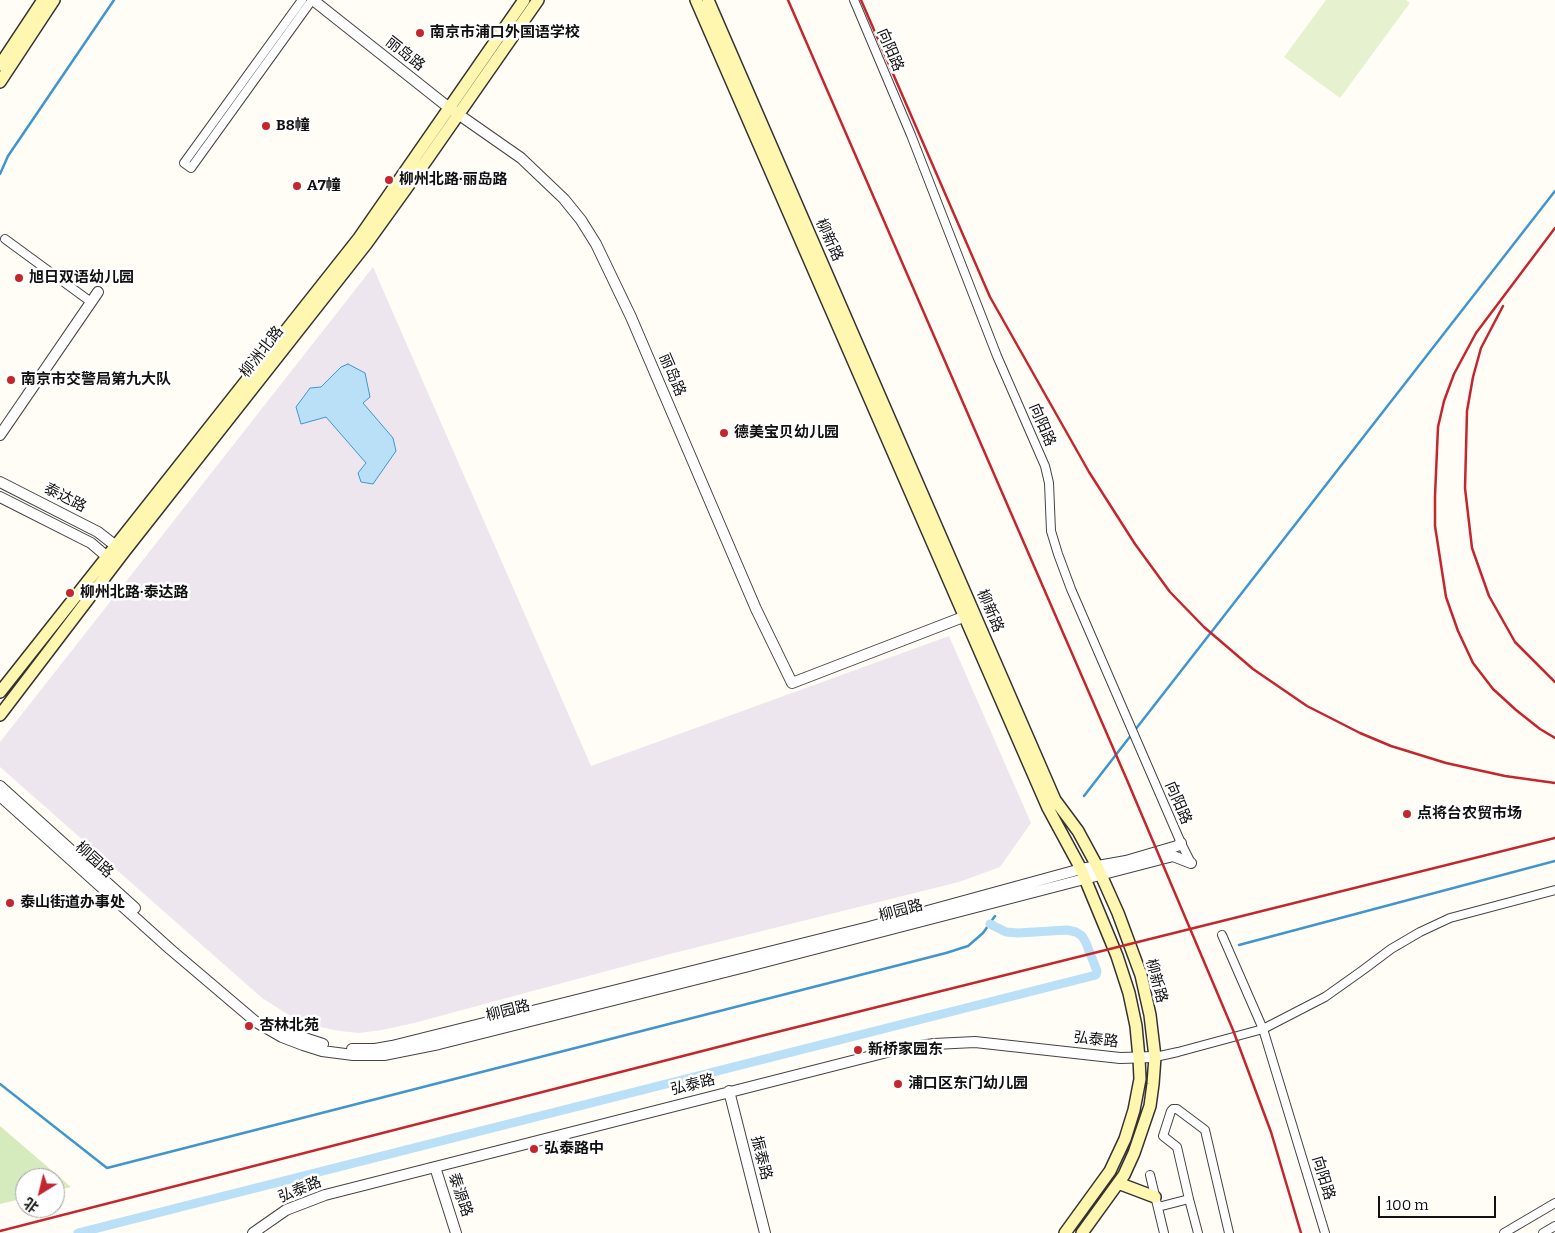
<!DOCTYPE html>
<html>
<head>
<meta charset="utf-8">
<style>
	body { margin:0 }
	#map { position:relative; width:1555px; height:1233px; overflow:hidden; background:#fffdf5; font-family:Bitter,"Noto Sans SC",serif }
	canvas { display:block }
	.north { position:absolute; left:15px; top:1168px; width:50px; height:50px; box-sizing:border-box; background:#fff; border:1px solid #a0a0a0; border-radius:50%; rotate:216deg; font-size:14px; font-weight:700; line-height:20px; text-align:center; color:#111 }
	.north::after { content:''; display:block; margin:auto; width:18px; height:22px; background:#c4262e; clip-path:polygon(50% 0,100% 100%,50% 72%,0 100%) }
	.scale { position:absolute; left:1378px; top:1196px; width:118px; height:22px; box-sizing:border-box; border:2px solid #111; border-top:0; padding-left:6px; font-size:15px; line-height:18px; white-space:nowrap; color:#111; -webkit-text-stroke:4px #fff; paint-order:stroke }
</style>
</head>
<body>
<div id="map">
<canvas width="1555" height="1233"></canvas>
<div class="north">北</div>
<div class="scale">100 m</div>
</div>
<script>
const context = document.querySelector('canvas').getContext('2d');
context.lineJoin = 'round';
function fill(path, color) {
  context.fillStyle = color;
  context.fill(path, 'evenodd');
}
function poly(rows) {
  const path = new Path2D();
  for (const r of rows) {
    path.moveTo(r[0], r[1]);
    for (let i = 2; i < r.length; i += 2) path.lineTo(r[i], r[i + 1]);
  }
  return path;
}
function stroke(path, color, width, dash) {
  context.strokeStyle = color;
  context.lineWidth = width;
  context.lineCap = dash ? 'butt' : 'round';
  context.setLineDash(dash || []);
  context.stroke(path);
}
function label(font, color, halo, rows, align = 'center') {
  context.font = font + ' Bitter,"Noto Sans SC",serif';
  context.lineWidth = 5;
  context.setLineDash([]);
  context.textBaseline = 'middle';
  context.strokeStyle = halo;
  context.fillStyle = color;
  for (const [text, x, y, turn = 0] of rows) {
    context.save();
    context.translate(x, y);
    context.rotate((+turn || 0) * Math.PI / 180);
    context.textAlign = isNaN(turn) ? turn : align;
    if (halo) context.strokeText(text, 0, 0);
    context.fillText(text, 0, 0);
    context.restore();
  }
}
fill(poly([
	[373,267,591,766,949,636,1031,823,1000,867,959,882,670,954,414,1023,382,1030,359,1033,339,1031,316,1026,289,1015,262,998,0,767,0,742]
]), '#eee6ef');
fill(poly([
	[0,1126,71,1187,55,1191,55,1178,25,1178,25,1198,0,1204]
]), '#d5ebbd');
fill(poly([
	[1326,0,1406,0,1410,3,1340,98,1284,57]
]), '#e6f2cf');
const water = poly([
	[348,364,365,373,370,397,363,403,393,438,396,451,373,484,361,482,358,473,366,463,326,417,301,424,296,407,310,388,321,387,341,367,348,364]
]);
fill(water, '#b9e0f7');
stroke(water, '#3f96cf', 1);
stroke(poly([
	[0,174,8,156,25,131,114,0],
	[1135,730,1555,191],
	[1084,796,1132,734],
	[1239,945,1555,861],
	[0,1084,107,1168,946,953,968,946,983,933,995,916]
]), '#3f96cf', 2.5);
stroke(poly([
	[78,1233,1096,975,1097,971,1086,943,1082,936,1076,932,1067,930,1018,933,1006,932,990,924]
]), '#b9e0f7', 9);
const minor = poly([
	[302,0,184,163,191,168,312,0],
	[854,0,911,135,997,356,1045,466,1049,483,1051,531,1058,554,1071,589,1181,843,1191,863],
	[5,239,91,302],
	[1222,935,1263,1029,1325,1233],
	[1155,1057,1178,1052,1263,1029,1325,997,1363,970,1391,949,1420,932,1450,918,1555,890],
	[1150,1175,1164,1233],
	[1189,1199,1177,1147,1163,1136,1171,1111,1173,1109,1177,1109,1205,1130,1229,1233],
	[1158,1207,1189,1199,1198,1233],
	[1504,1233,1555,1203],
	[1543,1233,1555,1226]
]);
const tertiary = poly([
	[313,0,448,107,521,158,564,199,581,220,596,244,631,317,756,609,792,683,971,614],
	[0,435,98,292],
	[0,482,98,532,121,550],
	[0,497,91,543,112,561],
	[0,786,135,908],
	[0,796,170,949,256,1022,282,1037,303,1045,322,1051,353,1055,384,1055,439,1044,745,967,1173,856,1191,863],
	[289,1033,323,1044],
	[352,1049,375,1049,392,1046,869,927,1081,869,1126,861,1177,846,1181,843],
	[729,1091,765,1233],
	[435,1167,456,1233],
	[253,1233,286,1210,325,1195,899,1049,934,1044,975,1042,1120,1058,1155,1057]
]);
const secondary = poly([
	[696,0,1048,808,1081,869,1117,956,1129,993,1136,1026,1139,1058,1140,1079,1134,1110,1125,1139,1110,1171,1065,1233],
	[708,0,1055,800,1078,831,1097,866,1118,913,1141,975,1150,1015,1155,1057,1153,1084,1150,1106,1134,1153,1124,1175,1082,1233],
	[0,65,43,0],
	[0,82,54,0],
	[0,692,359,238,524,0],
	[0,715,124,552,367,243,426,161,538,0],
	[1118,1183,1155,1197]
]);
stroke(minor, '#444', 10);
stroke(tertiary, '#444', 12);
stroke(secondary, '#333', 14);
stroke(minor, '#fff', 8);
stroke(tertiary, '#fff', 10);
stroke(secondary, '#fff6b0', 11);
stroke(poly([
	[788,0,1127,780,1233,1030,1271,1132,1301,1233],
	[861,0,990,297,1089,472,1135,544,1170,592,1204,627,1253,669,1307,706,1360,733,1391,746,1446,763,1505,776,1555,783],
	[1555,228,1476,333,1454,374,1444,401,1438,427,1435,496,1435,526,1446,597,1458,631,1473,663,1493,689,1516,710,1540,729,1555,738],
	[1503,306,1481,348,1473,377,1467,411,1465,488,1472,548,1489,596,1515,642,1555,682],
	[0,1231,761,1036,1555,838]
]), '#c4262e', 2.5);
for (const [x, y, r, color] of [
	[420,33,5,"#c4262e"],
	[266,126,5,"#c4262e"],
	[389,180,5,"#c4262e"],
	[297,186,5,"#c4262e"],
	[19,278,5,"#c4262e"],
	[11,380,5,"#c4262e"],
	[724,433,5,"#c4262e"],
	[70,593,5,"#c4262e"],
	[1407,814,5,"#c4262e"],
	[10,903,5,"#c4262e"],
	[249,1026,5,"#c4262e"],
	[858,1050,5,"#c4262e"],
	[898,1084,5,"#c4262e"],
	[534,1149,5,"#c4262e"]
]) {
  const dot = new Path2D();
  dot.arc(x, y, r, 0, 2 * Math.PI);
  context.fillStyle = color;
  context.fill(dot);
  stroke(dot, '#fff', 2);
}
label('bold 15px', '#111', '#fff', [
	["南京市浦口外国语学校",430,33],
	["B8幢",276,126],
	["柳州北路·丽岛路",399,180],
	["A7幢",307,186],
	["旭日双语幼儿园",29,278],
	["南京市交警局第九大队",21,380],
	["德美宝贝幼儿园",734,433],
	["柳州北路·泰达路",80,593],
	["点将台农贸市场",1417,814],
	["泰山街道办事处",20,903],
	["杏林北苑",259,1026],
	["新桥家园东",868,1050],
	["浦口区东门幼儿园",908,1084],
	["弘泰路中",544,1149]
], 'left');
label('15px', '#111', '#fff', [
	["向阳路",890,50,67],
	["丽岛路",405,54,38],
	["柳新路",829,240,66],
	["柳洲北路",262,352,-52],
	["丽岛路",672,375,67],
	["向阳路",1042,425,67],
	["泰达路",65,498,27],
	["柳新路",990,611,67],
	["向阳路",1178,803,67],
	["柳园路",94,860,42],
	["柳园路",901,911,-15],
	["柳新路",1156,981,75],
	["柳园路",508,1011,-14],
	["弘泰路",1096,1040,6],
	["弘泰路",693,1085,-14],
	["振泰路",761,1158,76],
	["向阳路",1323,1178,73],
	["弘泰路",300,1190,-22],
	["泰源路",460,1195,71]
]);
</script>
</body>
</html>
